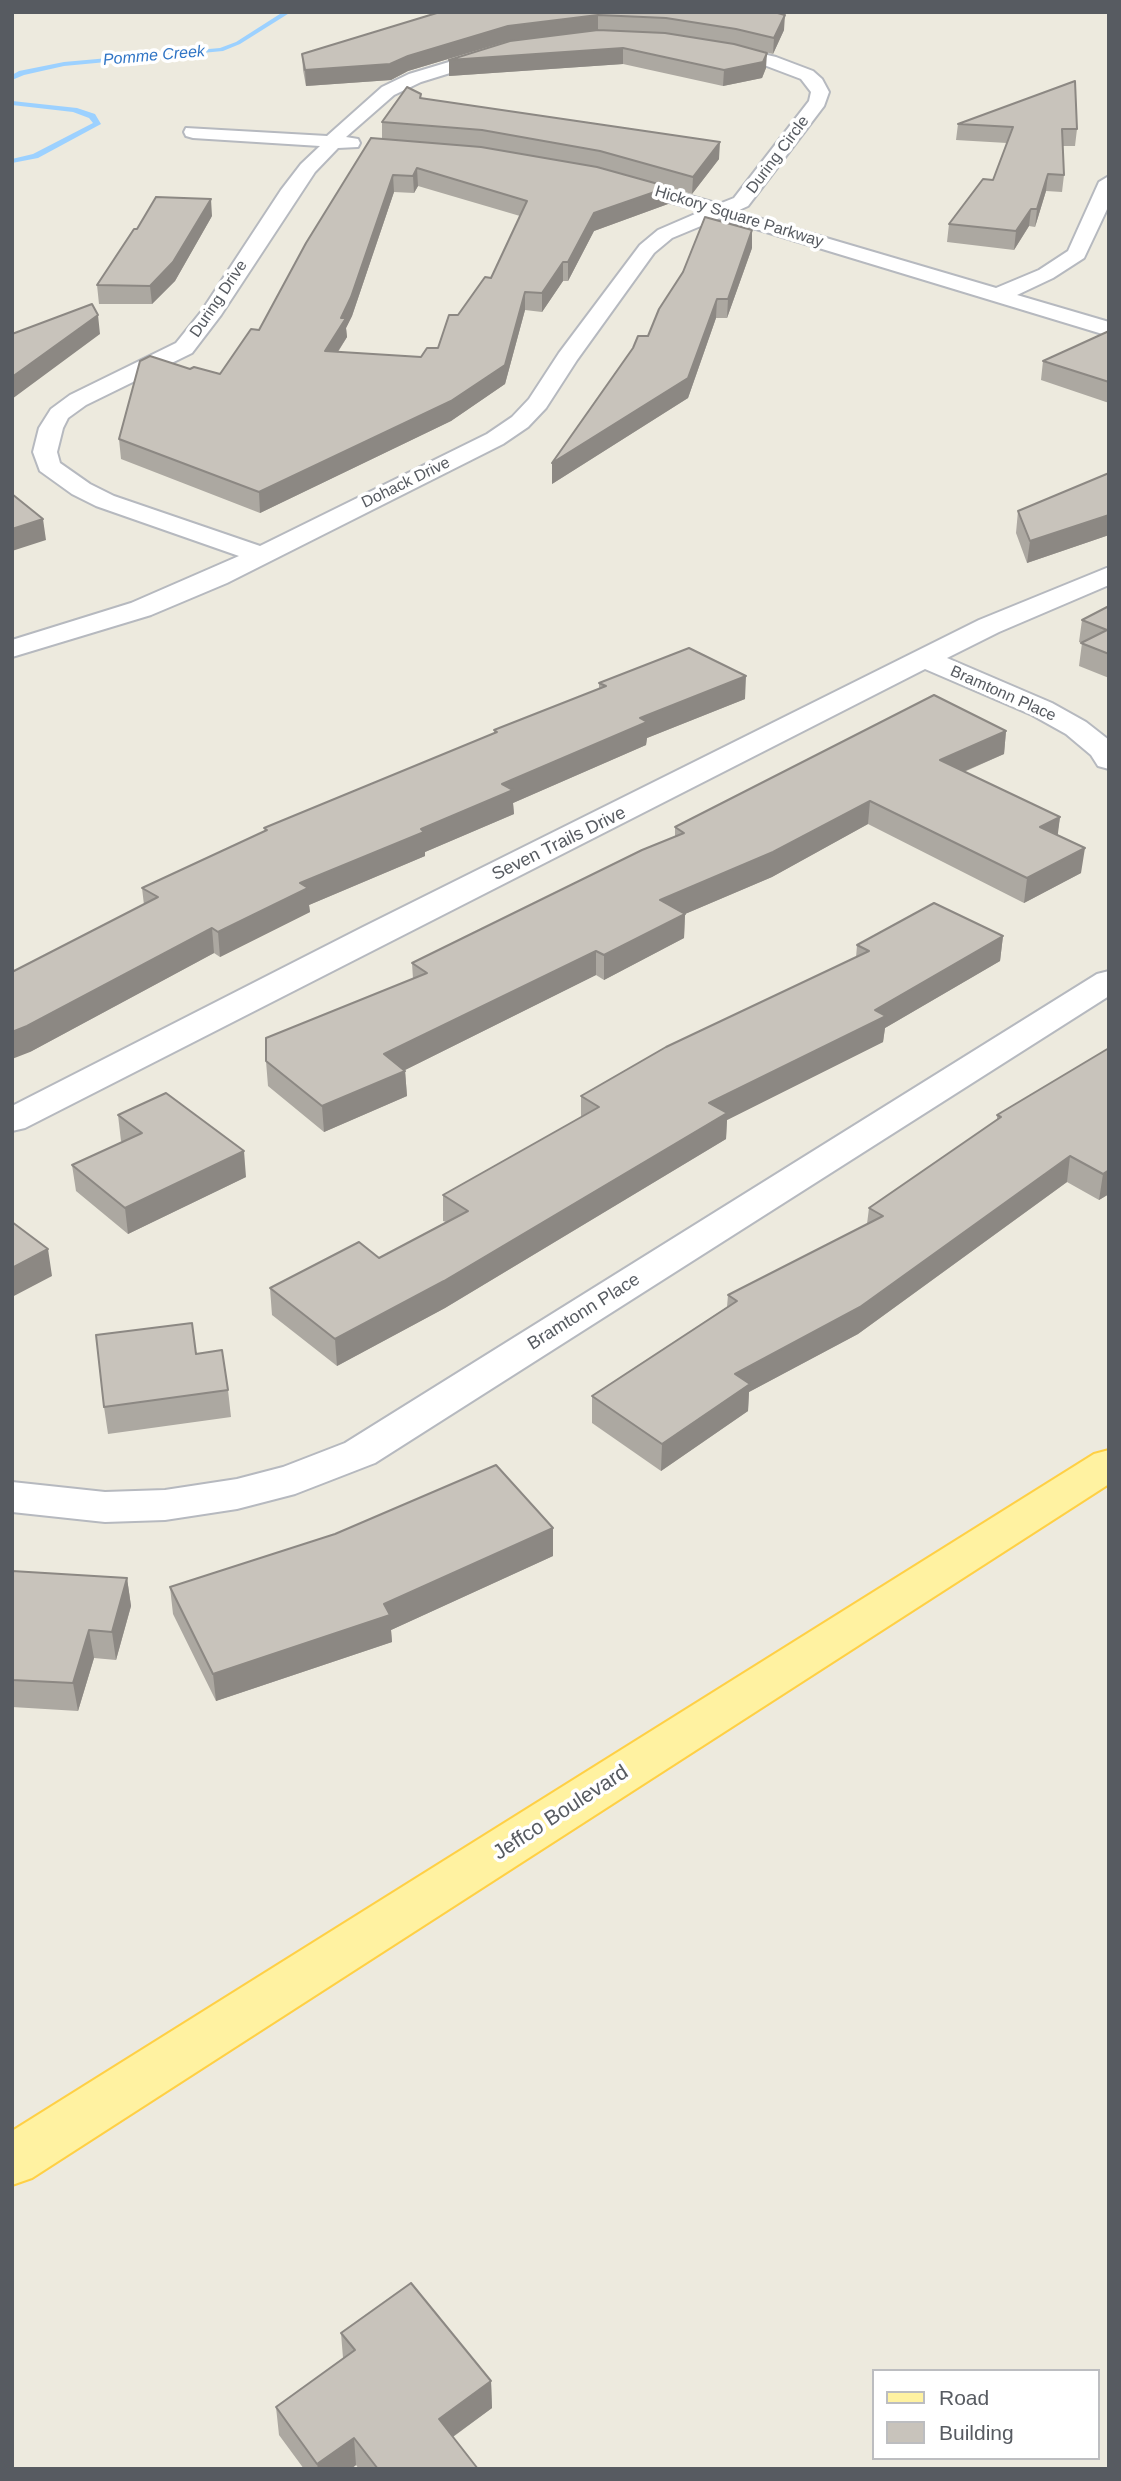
<!DOCTYPE html>
<html>
<head>
<meta charset="utf-8">
<style>
	body { margin:0 }
	#map { position:relative; width:1121px; height:2481px; overflow:hidden; background:#edeade; font-family:Arial,sans-serif }
	canvas { display:block }
	.frame { position:absolute; inset:0; border:14px solid #575b61; pointer-events:none }
	.legend { position:absolute; left:872px; top:2369px; width:228px; height:91px; box-sizing:border-box; background:#fff; border:2px solid #bcbdc0; margin:0; padding:9px 12px; list-style:none; font-size:21px; color:#575b61 }
	.legend li { display:flex; align-items:center; gap:14px; height:35px }
	.legend b { width:35px; border:2px solid #bcbdc0 }
</style>
</head>
<body>
<div id="map">
<canvas width="1121" height="2481"></canvas>
<div class="frame"></div>
<ul class="legend">
<li><b style="height:9px;background:#fff2a1"></b>Road</li>
<li><b style="height:19px;background:#c8c3bb"></b>Building</li>
</ul>
</div>
<script>
const context = document.querySelector('canvas').getContext('2d');
context.lineJoin = 'round';
function poly(rows) {
  const path = new Path2D();
  for (const r of rows) {
    path.moveTo(r[0], r[1]);
    for (let i = 2; i < r.length; i += 2) path.lineTo(r[i], r[i + 1]);
  }
  return path;
}
function fill(path, color) {
  context.fillStyle = color;
  context.fill(path, 'evenodd');
}
function stroke(path, color, width, dash) {
  context.strokeStyle = color;
  context.lineWidth = width;
  context.lineCap = dash ? 'butt' : 'round';
  context.setLineDash(dash || []);
  context.stroke(path);
}
function label(font, color, halo, rows, align = 'center') {
  context.font = font + ' Arial,sans-serif';
  context.lineWidth = 7;
  context.setLineDash([]);
  context.textBaseline = 'middle';
  context.strokeStyle = halo;
  context.fillStyle = color;
  for (const [text, x, y, turn = 0] of rows) {
    context.save();
    context.translate(x, y);
    context.rotate((+turn || 0) * Math.PI / 180);
    context.textAlign = isNaN(turn) ? turn : align;
    if (halo) context.strokeText(text, 0, 0);
    context.fillText(text, 0, 0);
    context.restore();
  }
}
fill(poly([
	[283,12,291,12,240,44,223,51,64,66,24,75,12,80,12,75,19,71,64,62,220,48,236,42,283,12],
	[12,101,77,108,95,114,101,124,38,158,12,163,12,159,33,154,93,123,89,118,73,112,12,105,12,101]
]), '#9cd1ff');
const street = poly([
	[715,43,776,57,813,71,822,79,829,92,824,106,748,206,737,211,748,215,996,288,1039,270,1068,251,1099,182,1109,176,1109,205,1084,258,1053,278,1017,295,1109,322,1109,336,720,218,672,238,654,253,577,360,546,408,528,427,503,444,227,583,151,615,12,657,12,640,131,603,239,556,96,506,72,494,40,471,33,452,39,428,51,409,70,395,176,343,201,312,281,190,301,164,320,146,193,138,186,136,184,132,186,128,327,136,382,87,409,74,499,47,507,52,505,56,421,82,394,95,346,137,358,139,360,143,358,147,338,148,315,172,221,315,192,353,86,405,68,418,63,428,57,452,60,463,90,484,114,496,260,546,487,434,512,417,529,399,559,353,640,245,658,230,702,211,611,186,608,182,611,178,618,176,719,204,734,198,809,101,811,92,801,79,764,65,709,52,707,48,709,44,715,43],
	[1109,567,1109,585,999,632,947,658,1052,703,1086,722,1109,740,1109,769,1098,766,1091,755,1066,734,1032,715,925,669,25,1128,12,1131,12,1106,363,927,979,620,1109,567],
	[1109,971,1109,996,375,1463,295,1494,237,1509,165,1520,105,1522,12,1512,12,1482,105,1492,165,1490,237,1479,283,1467,345,1443,1097,974,1109,971]
]);
const primary = poly([
	[1109,1450,1109,1484,32,2178,12,2185,12,2131,1094,1454,1109,1450]
]);
stroke(street, '#b6b9bf', 4);
stroke(primary, '#ffd045', 4);
fill(street, '#fff');
fill(primary, '#fff2a1');
fill(poly([
	[440,12,774,12,784,30,773,54,746,47,766,68,762,78,723,86,623,64,449,76,449,60,508,41,408,71,391,80,306,86,303,70,302,54],
	[421,94,421,98,719,159,692,194,669,187,668,204,594,231,568,281,563,281,542,312,525,310,505,384,451,421,260,513,121,459,119,439,190,369,220,374,259,330,382,138,382,122],
	[418,186,520,216,491,278,458,315,438,348,421,357,338,352,347,337,346,328,352,316,394,192,414,193],
	[958,124,1077,129,1075,146,1062,146,1064,175,1062,192,1046,191,1035,227,1029,226,1014,250,947,242,949,224,993,180,1007,143,956,140],
	[212,216,175,281,152,304,99,304,97,285],
	[752,248,727,318,716,318,688,398,552,484,648,336],
	[1109,331,1109,403,1041,380,1043,361],
	[1109,473,1109,535,1027,563,1016,533,1018,511],
	[1109,606,1109,678,1079,666,1082,643,1079,642,1082,620],
	[599,683,745,699,647,738,646,745,513,803,514,814,425,852,425,856,309,905,310,912,220,957,214,953,30,1052,144,905,142,888,265,831,264,828,494,733,494,730,599,689],
	[1006,731,1004,754,964,772,1060,817,1057,835,1081,873,1024,903,868,824,772,877,685,914,684,938,604,980,596,975,405,1070,407,1096,324,1132,268,1086,266,1061,413,979,412,963,675,837,675,827],
	[1003,936,1000,961,885,1028,883,1042,727,1120,726,1139,445,1308,337,1366,272,1315,270,1288,379,1258,446,1222,443,1221,443,1195,581,1117,581,1096,856,958,857,945],
	[1109,1048,1109,1194,1099,1200,1067,1182,858,1334,749,1392,748,1411,661,1471,592,1423,592,1396,727,1307,728,1295,867,1224,869,1208,997,1120,997,1115],
	[118,1115,246,1177,128,1234,76,1191,72,1165,123,1142,121,1141],
	[196,1354,228,1390,231,1417,108,1434,104,1407],
	[553,1556,391,1630,392,1642,216,1701,173,1614,170,1587],
	[12,1571,127,1578,131,1606,116,1660,94,1658,78,1711,12,1707],
	[341,2333,491,2381,492,2408,453,2437,478,2469,359,2469,356,2465,351,2469,304,2469,279,2435,276,2407,343,2358]
]), '#aca8a1');
fill(poly([
	[598,15,598,30,508,41,408,71,391,80,306,86,305,70,408,56,508,26],
	[785,15,784,30,773,54,774,38],
	[623,48,623,64,449,76,449,60],
	[767,53,766,68,762,78,723,86,724,70],
	[720,142,719,159,692,194,693,177],
	[417,168,418,186,414,193,413,176],
	[1048,174,1046,191,1035,227,1037,209],
	[393,175,394,192,352,316,346,328,347,337,326,370,325,351,341,318],
	[669,187,668,204,594,231,568,281,568,262,594,213],
	[211,199,212,216,175,281,152,304,150,286],
	[1031,209,1029,226,1014,250,1016,231],
	[752,230,752,248,727,318,728,299],
	[563,262,563,281,542,312,542,293],
	[525,292,525,310,505,384,451,421,260,513,259,492],
	[717,299,716,318,688,398,552,484,552,463],
	[98,315,100,334,12,399,12,377],
	[1109,515,1109,535,1027,563,1030,541],
	[43,519,46,540,12,551,12,529],
	[746,676,745,699,647,738,646,745,513,803,514,814,425,852,425,856,309,905,310,912,220,957,218,932,300,883,421,829,502,784,640,718],
	[1006,731,1004,754,937,783,940,760],
	[870,801,868,824,772,877,685,914,684,938,604,980,604,955,660,900],
	[1060,817,1057,841,1040,827],
	[1085,848,1081,873,1024,903,1027,878],
	[212,928,214,953,30,1052,12,1059,12,1032],
	[1003,936,1000,961,885,1028,883,1042,727,1120,726,1139,445,1308,337,1366,335,1339,709,1103],
	[596,951,596,975,397,1074,405,1071,407,1096,324,1132,322,1106,384,1054],
	[244,1151,246,1177,128,1234,125,1208],
	[1070,1156,1067,1182,858,1334,749,1392,748,1411,661,1471,662,1444,735,1374],
	[1109,1170,1109,1194,1099,1200,1103,1174],
	[48,1249,52,1276,12,1297,12,1268],
	[553,1528,553,1556,391,1630,392,1642,216,1701,213,1674,384,1604],
	[127,1578,131,1606,116,1660,112,1632],
	[89,1630,94,1658,78,1711,73,1683],
	[491,2381,492,2408,440,2446,439,2419],
	[354,2438,356,2465,351,2469,318,2469,317,2464]
]), '#8c8883');
const building = poly([
	[440,12,774,12,785,15,774,38,736,29,666,18,598,15,508,26,408,56,390,64,305,70,302,54,440,12],
	[598,30,665,33,734,44,767,53,763,62,724,70,623,48,449,60,510,41,598,30],
	[1075,81,1077,129,1062,129,1064,175,1048,174,1037,209,1031,209,1016,231,949,224,983,179,993,180,1013,127,958,124,1075,81],
	[407,87,421,94,420,98,720,142,693,177,600,151,482,130,382,122,407,87],
	[371,138,481,147,597,167,669,187,594,213,568,262,563,262,542,293,525,292,505,365,451,401,259,492,119,439,140,361,150,356,190,369,194,367,220,374,251,329,259,330,306,243,371,138],
	[417,168,527,201,491,278,485,277,458,315,449,315,438,348,427,348,421,357,325,351,346,318,341,318,351,297,393,175,413,176,417,168],
	[156,197,211,199,173,262,150,286,97,285,134,229,137,229,156,197],
	[705,217,752,230,728,299,717,299,688,378,552,463,633,348,638,336,648,336,659,309,683,272,705,217],
	[92,304,98,315,12,377,12,334,92,304],
	[1109,331,1109,382,1043,361,1109,331],
	[1109,473,1109,515,1030,541,1018,511,1109,473],
	[12,494,43,519,12,529,12,494],
	[1109,606,1109,654,1081,643,1107,630,1082,620,1109,606],
	[689,648,746,676,640,718,647,722,502,784,513,790,421,829,424,832,300,883,308,888,218,932,212,928,27,1026,12,1032,12,972,158,897,142,888,267,830,264,828,497,732,494,730,606,686,599,683,689,648],
	[934,695,1006,731,940,760,1060,817,1040,827,1085,848,1027,878,870,801,773,852,660,900,685,914,604,955,596,951,384,1054,405,1071,322,1106,266,1061,266,1038,427,973,412,963,642,850,684,833,675,827,934,695],
	[934,903,1003,936,875,1010,886,1016,709,1103,727,1113,444,1281,335,1339,270,1288,359,1242,379,1258,468,1211,443,1195,599,1107,581,1096,666,1047,869,951,857,945,934,903],
	[1109,1048,1109,1170,1103,1174,1070,1156,860,1307,735,1374,750,1384,662,1444,592,1396,737,1301,728,1295,883,1216,869,1208,1001,1117,997,1115,1109,1048],
	[166,1093,244,1151,125,1208,72,1165,142,1133,118,1115,166,1093],
	[12,1222,48,1249,12,1268,12,1222],
	[192,1323,196,1354,222,1350,228,1390,104,1407,96,1335,192,1323],
	[496,1465,553,1528,384,1604,390,1615,213,1674,170,1587,335,1534,496,1465],
	[12,1571,127,1578,112,1632,89,1630,73,1683,12,1680,12,1571],
	[411,2283,491,2381,439,2419,478,2469,378,2469,354,2438,317,2464,276,2407,355,2350,341,2333,411,2283]
]);
fill(building, '#c8c3bb');
stroke(building, '#8c8883', 2);
label('italic 16px', '#3075c5', '#fff', [
	["Pomme Creek",154,56,-5]
]);
label('16px', '#575b61', '#fff', [
	["During Circle",778,155,-53],
	["Hickory Square Parkway",739,217,17],
	["During Drive",219,299,-56],
	["Dohack Drive",406,483,-26],
	["Bramtonn Place",1003,694,24]
]);
label('18px', '#575b61', '#fff', [
	["Seven Trails Drive",559,844,-26],
	["Bramtonn Place",584,1312,-32]
]);
label('21px', '#575b61', '#fff', [
	["Jeffco Boulevard",561,1813,-33]
]);
</script>
</body>
</html>
